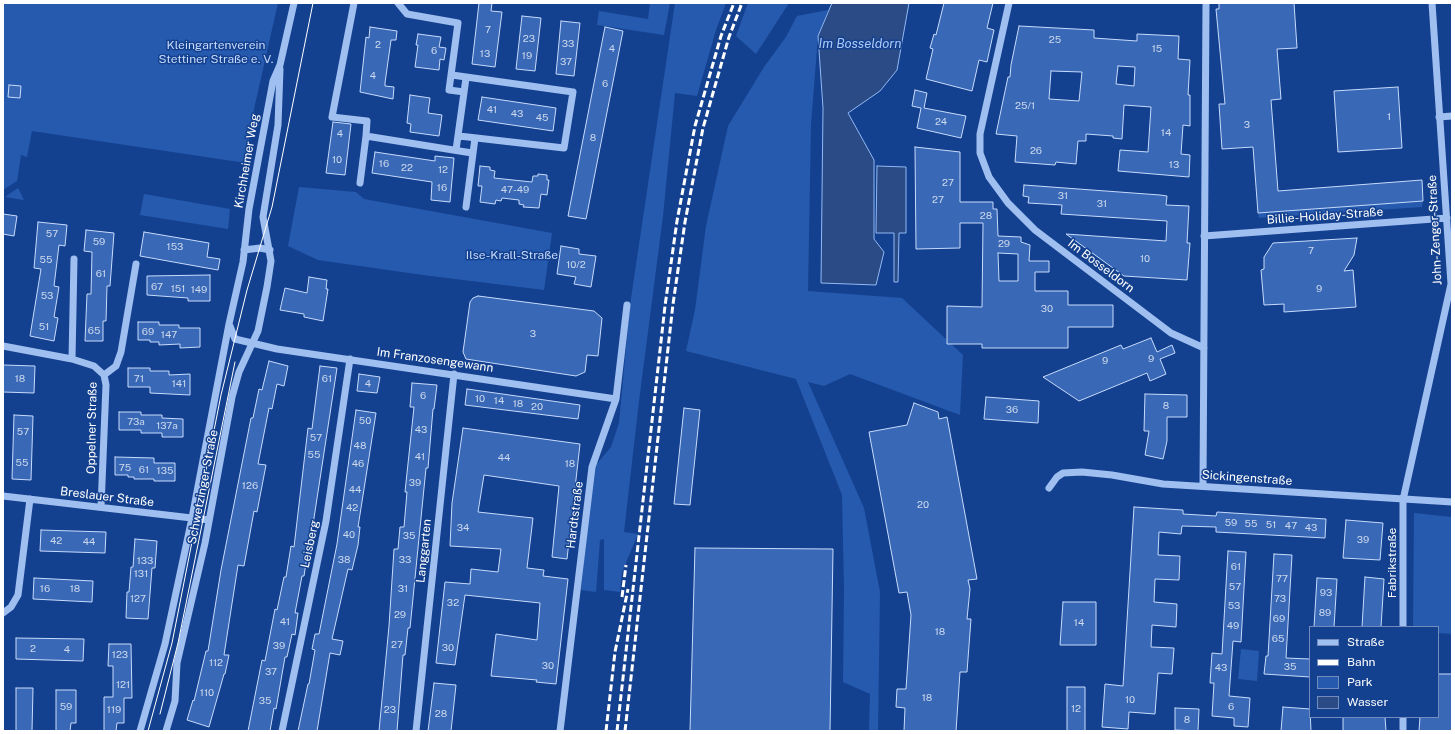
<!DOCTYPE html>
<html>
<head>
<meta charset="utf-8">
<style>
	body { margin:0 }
	#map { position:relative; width:1455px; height:734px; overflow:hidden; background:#14418f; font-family:"Public Sans",sans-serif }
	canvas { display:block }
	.frame { position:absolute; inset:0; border:4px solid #fff; pointer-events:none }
	.legend { position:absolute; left:1309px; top:626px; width:130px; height:92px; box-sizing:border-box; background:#14418f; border:1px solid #728dbc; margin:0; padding:5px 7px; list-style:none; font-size:12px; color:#fff }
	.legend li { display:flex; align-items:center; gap:8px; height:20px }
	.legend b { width:20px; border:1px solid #728dbc }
</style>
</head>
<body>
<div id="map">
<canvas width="1455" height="734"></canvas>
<div class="frame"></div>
<ul class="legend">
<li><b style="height:5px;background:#a0bff1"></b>Straße</li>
<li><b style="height:5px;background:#fff"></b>Bahn</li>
<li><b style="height:11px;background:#265aae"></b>Park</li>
<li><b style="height:11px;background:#2a4b85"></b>Wasser</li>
</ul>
</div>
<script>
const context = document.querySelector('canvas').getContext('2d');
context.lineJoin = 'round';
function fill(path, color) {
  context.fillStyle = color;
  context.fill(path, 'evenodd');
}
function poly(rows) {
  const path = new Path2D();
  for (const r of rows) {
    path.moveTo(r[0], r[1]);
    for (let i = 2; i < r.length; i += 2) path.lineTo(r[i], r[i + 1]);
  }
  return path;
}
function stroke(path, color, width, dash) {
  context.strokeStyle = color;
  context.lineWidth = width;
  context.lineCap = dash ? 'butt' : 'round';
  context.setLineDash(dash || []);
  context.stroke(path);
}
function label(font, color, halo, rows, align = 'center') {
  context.font = font + ' "Public Sans",sans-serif';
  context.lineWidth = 3;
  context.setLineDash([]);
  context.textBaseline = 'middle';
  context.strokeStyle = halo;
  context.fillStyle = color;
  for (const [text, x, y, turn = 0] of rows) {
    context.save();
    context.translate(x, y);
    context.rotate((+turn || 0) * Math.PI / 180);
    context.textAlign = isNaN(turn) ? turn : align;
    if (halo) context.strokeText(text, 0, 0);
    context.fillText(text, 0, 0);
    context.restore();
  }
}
fill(poly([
	[3,3,278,3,254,109,246,163,32,131,27,157,21,155,17,181,3,190],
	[650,3,670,3,664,35,597,25,599,11,648,19],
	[675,3,726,3,716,30,697,96,675,93,663,216,639,401,624,532,638,534,622,572,620,592,604,590,604,539,600,540,596,592,581,590,594,467,611,447,619,423,630,305],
	[748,3,789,3,756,54,736,36],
	[828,10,818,36,811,124,808,291,902,298,963,355,960,415,850,374,824,386,808,382,864,508,880,592,878,731,871,731,869,729,870,694,843,682,844,589,842,495,796,379,686,351,695,310,706,226,728,126,764,67,786,37,797,16],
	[299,187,356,192,364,199,552,233,544,290,423,275,318,260,288,246],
	[18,188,24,200,5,197],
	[144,194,230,209,228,229,140,215],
	[1423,201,1422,207,1259,218,1258,213],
	[1414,513,1452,517,1452,634,1438,633,1438,627,1413,627],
	[1241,649,1259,651,1257,681,1238,679]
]), '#265aae');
const water = poly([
	[832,3,909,3,897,70,880,91,848,113,874,160,874,239,884,252,876,285,821,283,823,108,818,36,832,3],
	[877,166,906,167,906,233,899,233,898,282,894,282,894,233,876,233,877,166]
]);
fill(water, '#2a4b85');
stroke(water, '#92b9f4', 1);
const building = poly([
	[479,3,492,3,491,11,502,12,495,67,472,64,479,3],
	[944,3,993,3,987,28,994,30,987,62,979,60,972,91,926,79,933,49,930,48,934,34,936,35,944,3],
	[1219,3,1294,3,1297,48,1277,49,1281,99,1271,100,1278,191,1422,180,1423,201,1258,213,1253,147,1222,149,1219,104,1225,104,1216,9,1219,9,1219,3],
	[522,16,541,18,535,71,516,69,522,16],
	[561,21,580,23,574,76,556,74,561,21],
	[1019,26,1094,30,1094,38,1137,41,1137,34,1179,36,1178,59,1190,60,1188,95,1190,95,1190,126,1183,125,1181,154,1190,155,1189,177,1118,171,1120,150,1148,152,1151,107,1124,105,1122,139,1113,138,1113,136,1086,134,1086,141,1078,141,1076,164,1056,162,1055,165,1015,162,1017,136,996,134,1008,77,1010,77,1011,65,1019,26],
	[1118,66,1135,67,1134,86,1116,84,1118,66],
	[1051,71,1082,72,1079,101,1049,99,1051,71],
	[370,27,397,31,396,40,391,40,385,83,385,86,394,87,393,99,360,92,366,37,369,38,370,27],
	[605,27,623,31,586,219,568,216,605,27],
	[418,34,441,37,439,47,446,48,444,60,440,59,439,70,415,67,418,45,416,45,418,34],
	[9,85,21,86,20,98,8,97,9,85],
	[1398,87,1402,148,1338,152,1334,91,1398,87],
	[915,90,927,93,924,108,966,116,961,138,917,128,921,108,912,106,915,90],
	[410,95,430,98,428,113,442,115,439,136,410,132,411,124,407,123,410,95],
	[482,97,556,108,553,131,478,120,482,97],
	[333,122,351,124,345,175,326,173,333,122],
	[915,147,960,152,960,202,993,202,993,209,997,209,998,236,1021,237,1021,242,1030,245,1029,261,1049,261,1049,272,1035,272,1035,291,1068,291,1068,305,1113,305,1113,327,1068,327,1068,348,982,348,982,344,947,344,947,306,982,307,983,223,960,223,960,248,916,249,915,147],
	[998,253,1018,254,1018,281,999,281,998,253],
	[375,152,435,161,435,156,454,158,450,202,431,200,432,182,372,173,375,152],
	[480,166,490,167,490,170,495,171,494,178,532,182,533,176,538,176,538,174,547,175,547,180,549,180,547,195,541,194,539,208,523,207,524,205,519,204,519,200,502,198,501,201,496,200,495,204,480,202,482,186,478,186,480,166],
	[1024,185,1160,195,1167,196,1166,205,1189,206,1187,243,1190,243,1187,280,1124,276,1066,234,1166,241,1167,221,1061,214,1062,205,1028,203,1029,197,1023,196,1024,185],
	[3,214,17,216,14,236,3,234,3,214],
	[38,222,67,225,65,246,59,245,54,286,59,287,54,317,58,318,54,341,30,336,41,269,34,268,38,222],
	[86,230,114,233,110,286,107,286,106,321,103,321,103,341,85,341,87,294,91,294,92,252,84,251,86,230],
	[144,232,209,243,207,257,220,259,218,270,140,256,144,232],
	[1357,238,1354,255,1344,271,1353,270,1356,307,1284,312,1284,304,1264,305,1261,270,1264,269,1264,257,1273,243,1357,238],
	[561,246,579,249,579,254,596,256,591,287,574,284,576,277,557,274,561,246],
	[210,275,210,301,188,301,188,298,147,295,147,276,210,275],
	[309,277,327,280,326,289,328,289,323,321,304,317,304,314,280,310,285,288,307,293,309,277],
	[478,296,594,311,602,318,598,356,587,355,585,372,576,376,466,359,463,352,470,302,473,298,478,296],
	[138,322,159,322,159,325,179,325,179,328,200,328,200,347,180,348,180,344,159,345,159,342,150,342,150,340,138,340,138,322],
	[1151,338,1157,352,1172,345,1175,353,1160,359,1166,374,1150,381,1147,373,1079,401,1043,377,1121,345,1123,349,1151,338],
	[269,361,288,366,284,386,277,384,272,409,269,408,258,464,266,465,257,512,254,511,244,566,238,565,224,655,229,655,225,674,224,674,209,727,187,720,193,700,194,701,206,651,208,651,221,570,251,418,253,418,259,389,262,390,269,361],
	[3,365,35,366,34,393,3,392,3,365],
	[320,366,337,368,310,544,309,543,304,576,302,576,295,613,298,613,295,635,292,634,287,657,285,657,276,709,274,708,270,731,248,731,262,660,265,661,275,609,277,610,284,577,286,577,291,546,294,547,308,428,312,429,320,366],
	[128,368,150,368,150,371,169,371,169,375,190,374,190,395,150,393,150,387,128,387,128,368],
	[359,374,380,377,377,393,357,391,359,374],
	[412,383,437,385,434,409,433,409,428,468,426,468,410,628,408,628,405,655,403,655,397,731,379,731,389,626,394,549,398,549,400,527,404,527,407,492,405,492,414,407,410,407,412,383],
	[467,389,580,405,578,419,465,405,467,389],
	[1145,394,1187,395,1187,417,1167,417,1167,441,1163,459,1145,455,1149,431,1144,431,1145,394],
	[986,397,1039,401,1038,423,984,419,986,397],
	[914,403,938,412,939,419,947,417,977,579,968,580,970,589,967,619,971,619,967,672,960,672,956,731,904,731,905,708,896,707,897,689,906,689,911,615,907,592,899,593,869,432,907,425,914,403],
	[684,408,700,410,690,505,674,504,684,408],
	[356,410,376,413,358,527,360,527,358,545,352,570,348,569,332,639,343,641,340,655,330,653,317,731,298,731,308,684,309,684,315,650,312,649,315,634,319,634,337,544,356,410],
	[119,412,141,412,141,415,162,415,162,418,183,419,183,437,162,437,162,433,141,433,141,430,119,430,119,412],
	[14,415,33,416,31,480,12,479,14,415],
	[463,428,580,444,567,559,552,557,559,486,484,475,478,512,533,518,527,568,544,570,543,576,568,579,556,684,536,682,537,680,491,676,496,634,537,640,540,603,465,595,455,665,436,663,445,582,470,584,471,569,498,572,501,549,450,546,452,503,463,428],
	[115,457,154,458,154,463,175,463,175,481,154,481,154,479,134,479,134,477,128,477,128,475,115,475,115,457],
	[1134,507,1183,510,1183,514,1216,516,1217,512,1326,519,1325,538,1216,532,1216,527,1182,526,1181,534,1159,532,1158,555,1180,556,1179,580,1155,579,1154,602,1177,604,1176,627,1152,625,1151,647,1174,648,1172,674,1158,673,1155,714,1129,712,1128,729,1102,727,1105,684,1123,686,1134,507],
	[1346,520,1383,523,1380,560,1343,558,1346,520],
	[41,530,106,532,105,553,40,551,41,530],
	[135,539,157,541,155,568,152,568,148,619,126,618,127,592,129,592,131,567,133,567,135,539],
	[695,548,833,549,830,731,690,731,695,548],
	[1228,551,1246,552,1241,642,1233,641,1229,696,1250,698,1248,727,1234,726,1234,718,1212,716,1214,683,1210,683,1212,653,1222,654,1228,551],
	[1274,554,1292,555,1286,658,1310,659,1310,677,1264,674,1266,656,1268,656,1274,554],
	[1365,577,1384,579,1381,627,1362,627,1365,577],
	[34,578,93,581,92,602,33,599,34,578],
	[1317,578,1337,579,1334,627,1314,627,1317,578],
	[1063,602,1096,602,1096,645,1060,645,1063,602],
	[16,638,84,639,83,661,16,659,16,638],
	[109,644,131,644,132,698,124,698,124,723,117,723,116,731,104,731,104,697,113,697,113,666,108,666,109,644],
	[1438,674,1452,674,1452,731,1419,731,1420,717,1438,717,1438,674],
	[434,683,456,685,451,731,428,731,434,683],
	[1067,687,1085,687,1085,731,1067,731,1067,687],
	[16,688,33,688,32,731,16,731,16,688],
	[56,690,76,690,76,723,71,723,70,731,56,731,56,690],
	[1283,707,1310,709,1311,731,1281,731,1283,707],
	[1175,708,1199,709,1198,731,1175,730,1175,708],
	[1343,717,1385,717,1386,731,1343,731,1343,717]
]);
fill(building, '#3868b6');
stroke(building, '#c7dbfc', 1);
stroke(poly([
	[354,3,332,117,367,121,366,136,472,153],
	[398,3,407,14,458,23,449,90,464,92],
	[1009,3,980,134,980,153,989,177,1008,203,1035,230,1171,333,1204,348],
	[452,75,573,92,564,148,459,136],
	[1439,117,1452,116],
	[456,150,466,78],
	[360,183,366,136],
	[466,207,475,138],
	[1204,236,1447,218],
	[244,250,260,248,270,250],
	[230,326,235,339,277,349,616,399],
	[3,346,72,359,94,366,104,375,106,385,101,507],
	[72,359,74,259],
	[104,375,116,366,121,352,136,264],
	[1203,486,1206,3],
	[1049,488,1057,477,1063,473,1082,472,1112,475,1163,484,1452,502],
	[3,496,209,520],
	[3,613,11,607,18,595,30,499],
	[1403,627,1403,500,1451,284,1432,3],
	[1403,717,1403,731],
	[140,731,165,644,192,518,229,324,243,262,249,209,273,81,280,65,294,3],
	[166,731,175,701,177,663,205,543,232,397,239,372,258,331,267,287,271,261,263,217,278,125,280,69],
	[282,731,326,521,350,359],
	[416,731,454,374],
	[560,731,592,467,616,399,627,305]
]), '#a0bff1', 7);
stroke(poly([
	[160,714,178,643,235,362],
	[148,731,172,643,221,395,247,290,272,207,313,3]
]), '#fff', 1);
stroke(poly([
	[622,597,626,565],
	[606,731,615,652,628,589],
	[617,731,665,306,677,221,695,126,721,36,734,3],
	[625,731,673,304,685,222,703,128,729,37,742,3]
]), '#fff', 3, [7, 3]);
label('10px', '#cdd9ed', null, [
	["7",488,30],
	["23",529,39],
	["25",1055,40],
	["33",568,44],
	["2",378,45],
	["4",612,49],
	["15",1157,49],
	["6",434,51],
	["13",485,54],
	["19",527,56],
	["37",566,62],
	["4",373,76],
	["6",605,84],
	["25/1",1025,106],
	["41",492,110],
	["43",517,114],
	["1",1389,117],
	["45",542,118],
	["24",941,122],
	["3",1247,125],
	["14",1166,133],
	["4",340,134],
	["8",593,138],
	["26",1036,151],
	["10",337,160],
	["16",384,164],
	["13",1174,165],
	["22",407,168],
	["12",443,170],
	["27",948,183],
	["16",442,188],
	["47-49",515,190],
	["31",1063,196],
	["27",938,200],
	["31",1102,204],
	["28",986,216],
	["57",52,234],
	["59",99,242],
	["29",1004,244],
	["153",175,247],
	["7",1311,251],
	["10",1145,259],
	["55",46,260],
	["10/2",576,265],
	["61",101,274],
	["67",157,287],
	["151",178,289],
	["9",1319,289],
	["149",199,290],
	["53",47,296],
	["30",1047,309],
	["51",44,327],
	["65",94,331],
	["69",148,332],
	["3",533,334],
	["147",169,335],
	["9",1151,359],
	["9",1105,361],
	["18",20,379],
	["71",139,379],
	["61",327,379],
	["141",179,384],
	["4",368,384],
	["6",423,396],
	["10",480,399],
	["14",499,401],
	["18",518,404],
	["8",1166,406],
	["20",537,407],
	["36",1012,410],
	["50",365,421],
	["73a",136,422],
	["137a",167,426],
	["43",421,430],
	["57",23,432],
	["57",316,438],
	["48",360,446],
	["55",314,455],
	["41",420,457],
	["44",504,458],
	["55",22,463],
	["46",358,464],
	["18",570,464],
	["75",125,468],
	["61",144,470],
	["135",165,471],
	["39",415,483],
	["126",250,486],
	["44",355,490],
	["20",923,505],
	["42",352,508],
	["59",1231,523],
	["55",1251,524],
	["51",1271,525],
	["47",1291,526],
	["34",463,528],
	["43",1311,528],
	["40",349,535],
	["35",409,536],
	["39",1363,540],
	["42",56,541],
	["44",89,542],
	["38",344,560],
	["33",405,560],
	["133",145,561],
	["61",1236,567],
	["131",141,574],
	["77",1282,579],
	["57",1235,587],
	["16",45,589],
	["18",75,589],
	["31",403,589],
	["93",1326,593],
	["127",138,599],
	["73",1280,599],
	["32",453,603],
	["53",1234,606],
	["89",1325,613],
	["29",400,615],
	["69",1279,619],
	["41",285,622],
	["14",1079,623],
	["49",1233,626],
	["18",940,632],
	["65",1278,639],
	["27",397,645],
	["39",279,646],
	["30",448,648],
	["2",33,649],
	["4",67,650],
	["123",120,655],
	["112",216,663],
	["30",548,666],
	["35",1290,667],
	["43",1221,668],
	["37",271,672],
	["121",123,685],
	["110",207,693],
	["18",927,698],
	["10",1130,700],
	["35",265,701],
	["59",66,707],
	["6",1231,707],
	["12",1076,709],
	["119",114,710],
	["23",390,710],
	["28",441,714],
	["8",1187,720]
]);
label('12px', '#c7dbfc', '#14418f', [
	["Kleingartenverein",216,45],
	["Stettiner Straße e. V.",216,59],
	["Ilse-Krall-Straße",512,255]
]);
label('12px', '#fff', '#14418f', [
	["Kirchheimer Weg",247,161,-80],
	["Billie-Holiday-Straße",1325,216,-4],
	["John-Zenger-Straße",1435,230,-93],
	["Im Bosseldorn",1101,266,37],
	["Im Franzosengewann",435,360,8],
	["Oppelner Straße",92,428,-89],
	["Sickingenstraße",1247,478,4],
	["Schwetzinger Straße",203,487,-79],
	["Breslauer Straße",107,497,7],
	["Hardtstraße",575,515,-83],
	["Leisberg",310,544,-78],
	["Langgarten",424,551,-84],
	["Fabrikstraße",1392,563,-90]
]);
label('italic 13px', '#acc9f8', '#14418f', [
	["Im Bosseldorn",860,44]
]);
</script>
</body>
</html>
